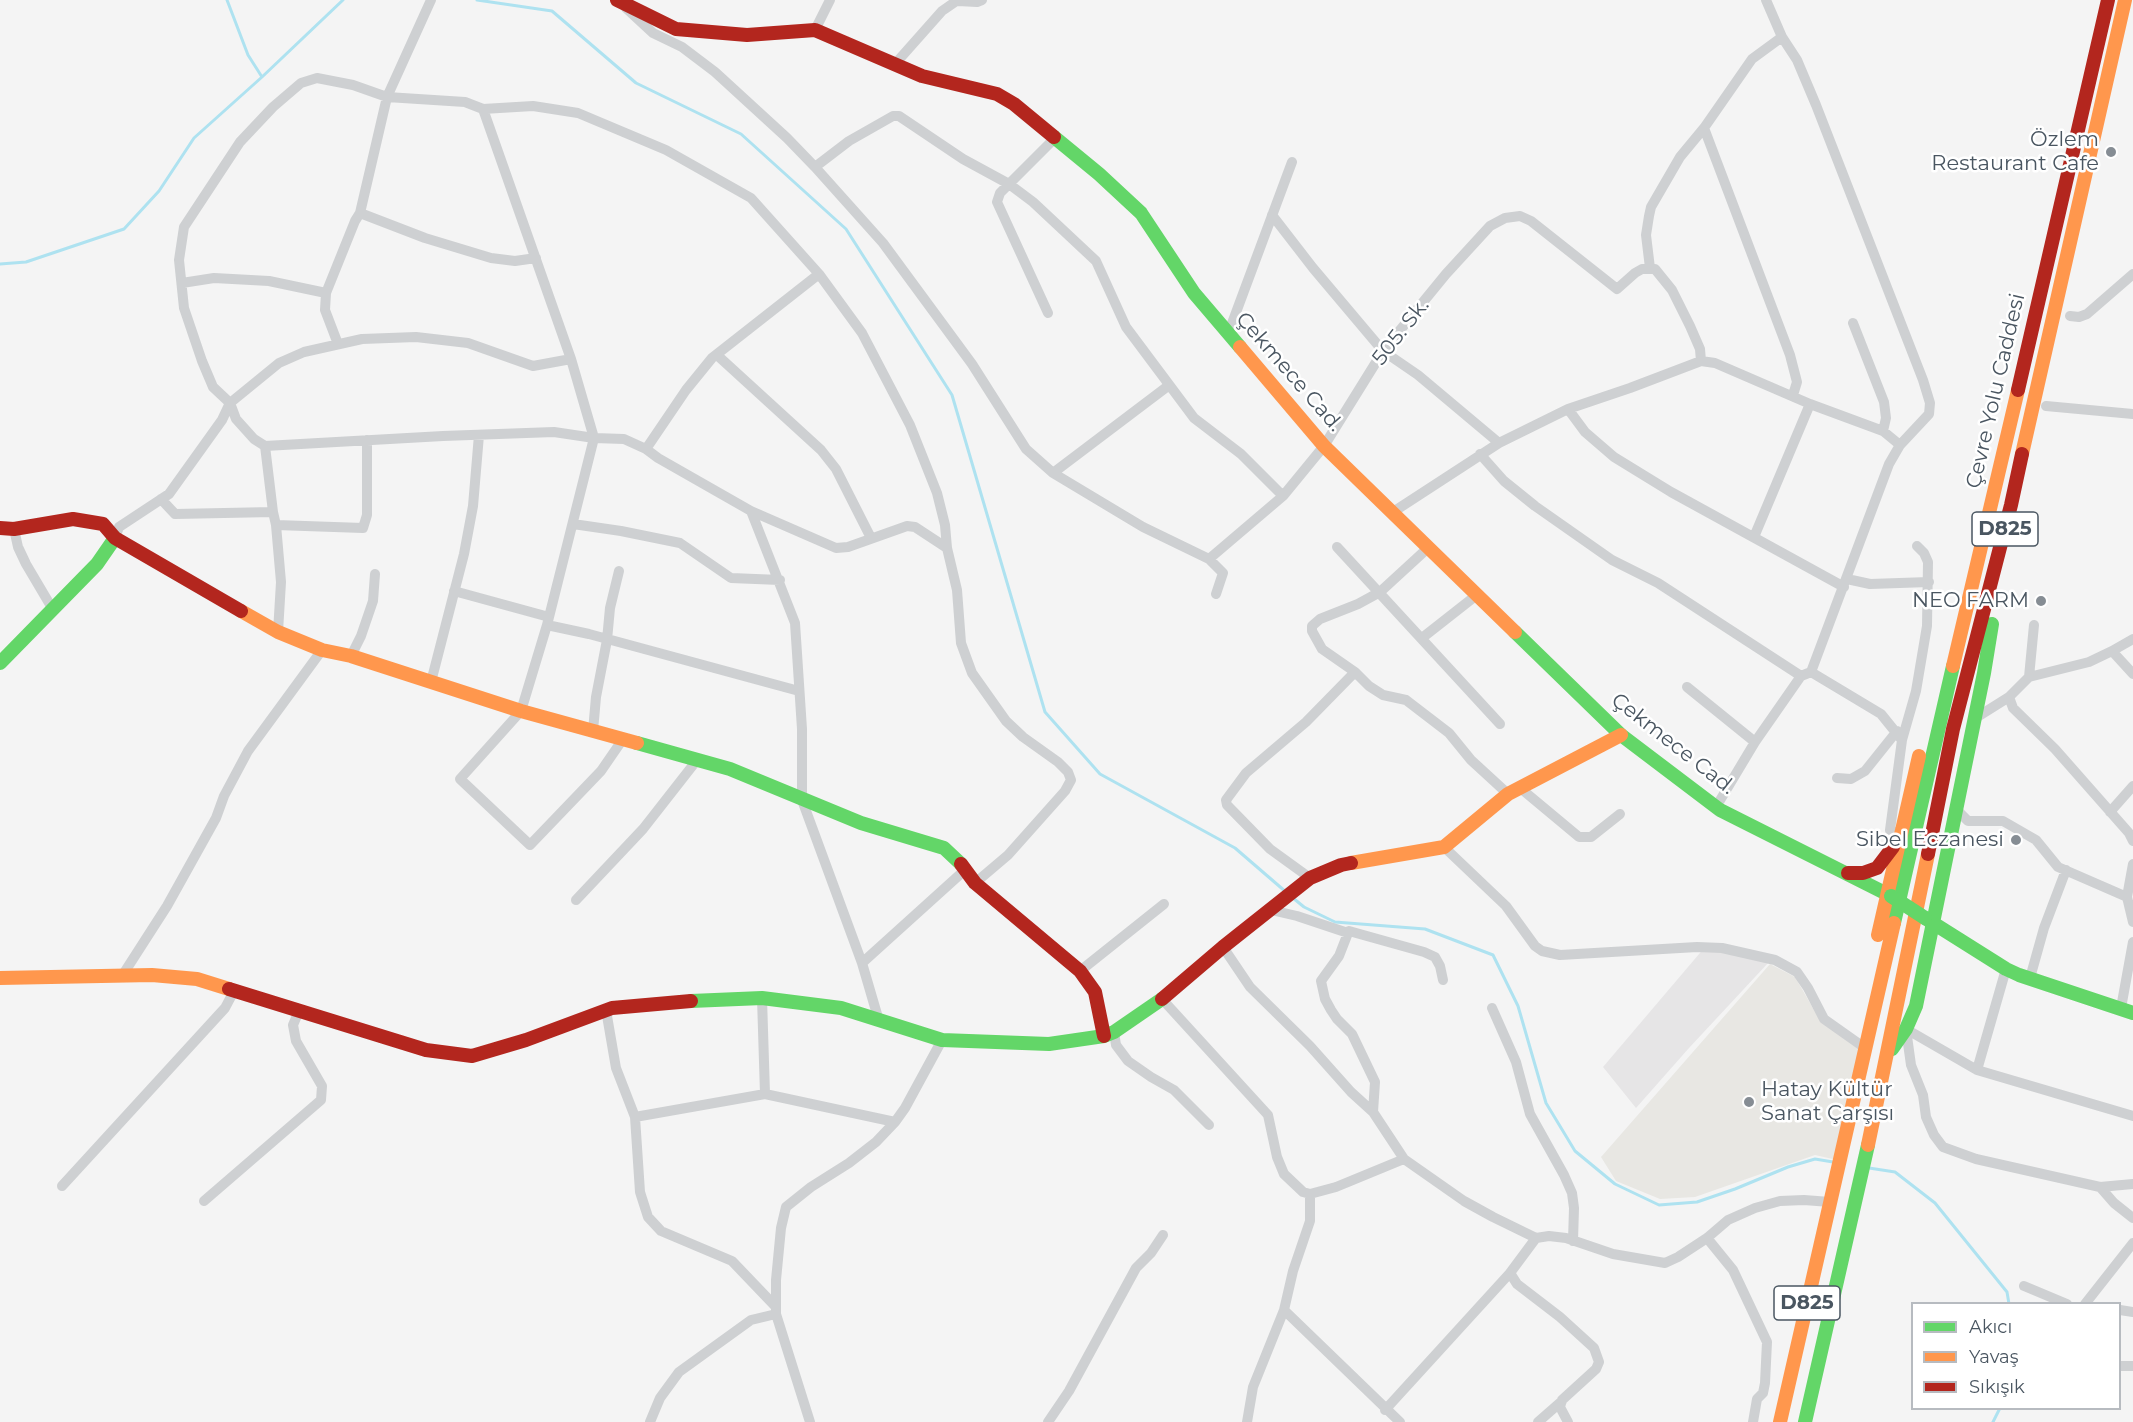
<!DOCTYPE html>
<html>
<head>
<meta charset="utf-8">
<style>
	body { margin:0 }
	#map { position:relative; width:2133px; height:1422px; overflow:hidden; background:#f4f4f4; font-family:Montserrat,sans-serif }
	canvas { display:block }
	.legend { position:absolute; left:1911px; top:1302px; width:210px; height:108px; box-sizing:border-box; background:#fff; border:2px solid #b7bbc0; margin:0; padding:8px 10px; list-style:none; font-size:18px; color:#4a5661 }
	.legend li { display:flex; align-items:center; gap:12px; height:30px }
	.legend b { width:30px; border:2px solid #b7bbc0 }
</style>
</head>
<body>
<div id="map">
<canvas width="2133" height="1422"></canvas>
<ul class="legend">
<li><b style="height:8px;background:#63d668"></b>Akıcı</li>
<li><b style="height:8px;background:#ff974d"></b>Yavaş</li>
<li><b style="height:8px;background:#b3261e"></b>Sıkışık</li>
</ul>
</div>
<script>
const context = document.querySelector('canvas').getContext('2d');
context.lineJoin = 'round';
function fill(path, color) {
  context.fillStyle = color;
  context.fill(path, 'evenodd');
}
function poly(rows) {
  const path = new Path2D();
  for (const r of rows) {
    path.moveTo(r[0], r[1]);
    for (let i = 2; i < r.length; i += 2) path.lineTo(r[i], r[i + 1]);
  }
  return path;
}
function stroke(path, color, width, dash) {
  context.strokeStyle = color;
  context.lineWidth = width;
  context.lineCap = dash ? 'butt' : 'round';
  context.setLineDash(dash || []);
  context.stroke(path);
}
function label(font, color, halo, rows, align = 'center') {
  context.font = font + ' Montserrat,sans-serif';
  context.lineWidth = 5;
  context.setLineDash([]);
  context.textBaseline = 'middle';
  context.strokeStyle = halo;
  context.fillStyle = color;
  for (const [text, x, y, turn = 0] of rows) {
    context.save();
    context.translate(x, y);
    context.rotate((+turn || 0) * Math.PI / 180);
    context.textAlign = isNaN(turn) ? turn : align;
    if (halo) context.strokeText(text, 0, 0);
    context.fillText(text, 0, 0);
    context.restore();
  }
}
fill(poly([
	[1770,964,1795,977,1821,1022,1860,1049,1837,1160,1815,1155,1695,1197,1660,1199,1616,1181,1601,1157]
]), '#e8e7e3');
fill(poly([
	[1705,947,1769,962,1689,1048,1636,1108,1603,1067]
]), '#e6e5e6');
stroke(poly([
	[227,0,248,55,262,77],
	[477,0,552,11,636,83,741,134,846,229,952,395,1045,712,1100,774,1235,848,1286,892],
	[0,264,26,262,124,229,159,191,194,138,262,77,343,0],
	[1293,898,1304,907,1335,922,1425,929,1493,955,1518,1006,1546,1103,1575,1151,1615,1184,1659,1205,1697,1202,1735,1189,1788,1167,1815,1159,1833,1162],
	[1869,1168,1895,1172,1935,1203,2007,1292,2009,1304],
	[1993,1422,2000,1408]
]), '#aee2f0', 3);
stroke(poly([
	[1766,0,1782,37,1797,60,1816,105,1923,380,1930,403,1929,414,1900,445,1889,464,1811,672],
	[958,1,977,2,982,0],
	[626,8,653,33,682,47,715,72,787,138,815,167,883,243,972,364,1026,449,1053,473,1143,527,1209,559,1223,573,1216,594],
	[815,30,830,0],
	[895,64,942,11,958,0],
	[483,109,571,359],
	[1704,128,1790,355,1797,382,1793,395],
	[815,167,849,141,893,116,899,116,963,159,1009,184,1033,202,1096,261,1126,327,1194,418,1241,454,1283,496],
	[360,213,425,238,491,258,515,261,536,258],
	[1272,215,1313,268,1383,351,1418,375,1499,443],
	[1650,268,1646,235,1649,216,1651,207,1680,157,1704,128,1752,59,1782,37],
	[182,283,214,278,269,281,326,293],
	[1048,313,997,202,1000,193,1055,138],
	[2070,316,2079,317,2087,314,2133,274],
	[1853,323,1884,402,1886,418,1883,431],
	[1228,334,1292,162],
	[338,344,325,310,326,293,355,221,360,213,387,97,431,0],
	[717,355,821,450,836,469,871,538],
	[2046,406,2133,414],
	[1568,409,1585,432,1614,457,1671,492,1844,587],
	[265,446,443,436,554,432,594,438,624,439,646,449,658,458,751,511,795,623,802,729,802,800,862,963,879,1021],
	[646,449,686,390,712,358,819,274],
	[1480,454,1504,481,1535,506,1612,560,1658,583,1801,676,1811,672,1881,714,1902,740,1890,830,1900,833],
	[1053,473,1168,386],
	[161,499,175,514,273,512],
	[751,511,836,548,848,547,907,526,915,527,947,548],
	[1393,512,1499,443,1568,409,1630,388,1701,361,1715,363,1810,404,1883,431,1900,445],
	[573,524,621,531,680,543,731,578,780,580],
	[276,525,363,528,367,515,367,440],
	[14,529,18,547,26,564,52,608],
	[1754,537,1810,404],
	[115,538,119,527,169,494,222,420,230,403,279,363,304,352,362,339,416,337,468,343,533,366,571,359,594,438,547,625,521,711,460,779,530,845,601,771,623,739],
	[1337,547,1500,724],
	[1429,547,1380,592,1358,604,1320,619,1312,626,1312,631,1322,649,1355,672,1369,686,1383,695,1406,700,1449,733,1471,760,1508,794],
	[1209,559,1283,496,1324,446,1383,351,1446,274,1490,226,1505,218,1520,216,1531,221,1617,289,1635,273,1642,269,1655,269,1672,290,1690,326,1700,349,1701,361],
	[1847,579,1870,584,1929,582],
	[454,591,549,617],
	[547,625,589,634,799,691],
	[278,632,281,582,276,525,273,512,265,446,254,439,236,419,230,403,213,387,202,361,184,308,179,260,184,227,240,142,273,107,301,83,317,78,353,85,387,97,465,102,483,109,533,106,578,113,666,150,751,198,819,274,862,333,910,425,937,493,945,525,947,548,957,590,961,643,972,673,1006,721,1023,737,1058,762,1068,772,1071,780,1065,791,1008,855,975,883],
	[1422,638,1478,594],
	[2112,651,2133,674],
	[351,656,361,636,373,601,375,574],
	[2029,677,2034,625],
	[431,682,464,554,473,506,479,435],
	[1687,687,1755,742],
	[2009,697,2013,708,2055,749,2129,833,2133,841],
	[1974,719,2009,697,2029,677,2089,662,2112,651,2133,639],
	[593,731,596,697,607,640,610,608,619,571],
	[1902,740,1916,691,1927,626,1928,562,1924,553,1917,546],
	[1837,778,1851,779,1865,771,1897,731],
	[1519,787,1579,837,1591,837,1620,814],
	[1716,807,1755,742,1801,676],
	[1956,809,1968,821,2003,821,2036,840,2058,867,2127,897],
	[2110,812,2133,786],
	[1444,847,1506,906,1535,946,1542,951,1560,955,1697,947,1722,948,1775,960,1797,972,1808,988,1824,1019,1865,1048],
	[2133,864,2127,897,2133,922],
	[1310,878,1270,849,1227,805,1226,800,1246,773,1306,722,1355,672],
	[576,900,643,829,697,760],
	[1271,910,1297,916,1348,933,1349,931,1424,952,1435,957,1440,966,1443,980],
	[1348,933,1339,956,1321,981,1325,999,1331,1010,1337,1019,1352,1034,1375,1082,1373,1112],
	[1223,947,1250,987,1310,1046,1351,1092,1373,1112,1404,1159,1464,1201,1493,1217,1536,1238,1549,1236,1566,1238,1613,1254,1665,1263,1678,1257,1707,1238,1728,1220,1755,1208,1780,1201,1804,1200,1830,1202],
	[862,963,966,869],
	[2006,969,1977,1070,2133,1116],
	[1080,971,1164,904],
	[122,976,167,906,216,818,224,796,248,751,322,650],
	[2030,978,2044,928,2066,870],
	[762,998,765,1094],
	[1162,999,1268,1115,1277,1157,1284,1174,1303,1192,1310,1194,1336,1187,1404,1159],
	[1492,1008,1516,1062,1530,1114,1564,1175,1572,1193,1574,1208,1573,1241],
	[2121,1008,2133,942],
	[606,1010,616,1068,635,1117,640,1192,648,1217,661,1231,732,1261,776,1307],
	[1906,1029,1911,1065,1923,1095,1926,1117,1934,1135,1943,1147,1976,1159,2100,1187,2114,1203,2133,1218],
	[1906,1029,1977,1070],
	[1114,1032,1116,1045,1128,1061,1151,1077,1174,1090,1209,1125],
	[635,1117,765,1094,895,1122],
	[62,1186,225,1008,234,991],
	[2100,1187,2133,1184],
	[204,1201,321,1100,322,1086,296,1041,293,1025,299,1011],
	[1536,1238,1510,1273,1517,1284,1560,1317,1594,1348,1599,1362,1596,1369,1562,1400,1560,1407,1568,1422],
	[1707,1238,1733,1270,1767,1342,1765,1383,1763,1393,1757,1399,1753,1422],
	[2024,1286,2067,1304],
	[2085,1304,2133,1243],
	[1284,1310,1400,1422],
	[2120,1310,2133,1312],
	[2120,1366,2133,1366],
	[1385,1410,1510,1273],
	[650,1422,660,1398,679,1372,751,1320,776,1314],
	[810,1422,776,1314,776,1280,781,1228,786,1207,811,1187,849,1163,876,1142,895,1122,905,1108,942,1040],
	[1048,1422,1069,1391,1136,1268,1151,1253,1163,1235],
	[1247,1422,1253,1387,1284,1310,1293,1271,1310,1221,1310,1194],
	[1538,1422,1562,1401]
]), '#ced0d2', 10);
stroke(poly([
	[1054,137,1099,174,1141,213,1194,293,1240,347],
	[1515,632,1621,735,1720,810,1891,896],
	[0,663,97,564,115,538],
	[637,743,730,769,861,823,944,848,961,864],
	[1925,918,2006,969,2019,975,2133,1013],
	[1894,923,1953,666],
	[691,1001,762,998,841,1008,942,1040,1049,1044,1104,1036,1114,1032,1162,999],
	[1892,1049,1906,1029,1916,1006,1984,673,1992,624],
	[1805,1422,1868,1145]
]), '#63d668', 14);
stroke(poly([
	[1240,347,1324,446,1515,632],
	[2022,454,2125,0],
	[241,611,278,632,322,650,351,656,521,711,637,743],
	[1953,666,2018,390],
	[1351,863,1444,847,1508,794,1621,735],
	[1878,935,1919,756],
	[0,978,152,975,197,979,229,989],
	[1868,1145,1928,854],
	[1780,1422,1894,923]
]), '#ff974d', 14);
stroke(poly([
	[617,0,676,29,747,35,815,30,922,76,997,94,1014,104,1054,137],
	[2018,390,2108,0],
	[0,528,14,529,73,519,103,524,115,538,241,611],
	[1928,854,1953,729,2011,505,2022,454],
	[961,864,975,883,1080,971,1095,992,1104,1036],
	[1848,873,1863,873,1877,868,1893,847],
	[229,989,426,1050,472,1056,526,1040,612,1008,691,1001],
	[1162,999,1223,947,1310,878,1341,865,1351,863]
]), '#b3261e', 14);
stroke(poly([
	[1891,896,1925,918]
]), '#63d668', 14);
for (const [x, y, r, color] of [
	[2111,152,6,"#868d94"],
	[2041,601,6,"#868d94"],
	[2016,840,6,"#868d94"],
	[1749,1102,6,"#868d94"]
]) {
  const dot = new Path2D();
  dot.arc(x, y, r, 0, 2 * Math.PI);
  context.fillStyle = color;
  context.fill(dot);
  stroke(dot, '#fff', 2);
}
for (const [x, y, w] of [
	[2005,529,66],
	[1807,1303,66]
]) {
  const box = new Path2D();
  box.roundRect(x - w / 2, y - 17, w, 34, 4.5);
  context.fillStyle = '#fff';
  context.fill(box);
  stroke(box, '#4a5661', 1.5);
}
label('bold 20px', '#4a5661', null, [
	["D825",2005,529],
	["D825",1807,1303]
]);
label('21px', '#4a5661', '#fff', [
	["Özlem",2099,140],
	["Restaurant Cafe",2099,164],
	["NEO FARM",2029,601],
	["Sibel Eczanesi",2004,840],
	["Hatay Kültür",1761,1090,"left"],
	["Sanat Çarşısı",1761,1114,"left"]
], 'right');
label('21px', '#4a5661', '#fff', [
	["505. Sk.",1401,332,-52],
	["Çekmece Cad.",1289,372,49],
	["Çevre Yolu Caddesi",1996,391,-77],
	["Çekmece Cad.",1673,744,38]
]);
</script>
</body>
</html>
